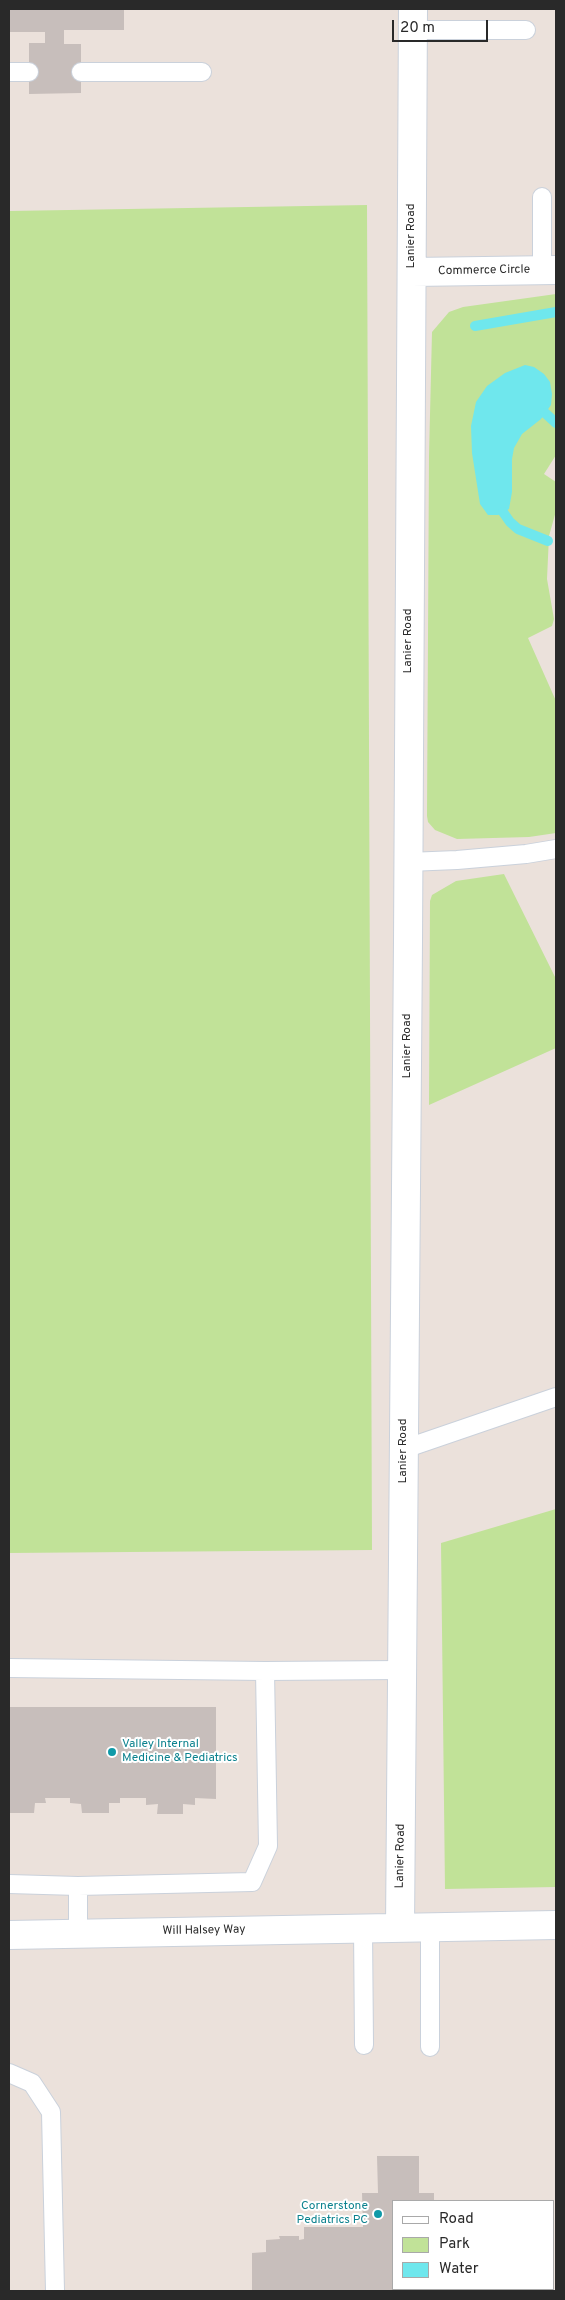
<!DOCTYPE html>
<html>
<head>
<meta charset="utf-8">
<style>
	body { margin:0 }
	#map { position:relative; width:565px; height:2300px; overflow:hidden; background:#ebe1db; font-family:Overpass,sans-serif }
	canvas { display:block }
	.frame { position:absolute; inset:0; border:10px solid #292929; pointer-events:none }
	.legend { position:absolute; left:392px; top:2200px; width:162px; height:90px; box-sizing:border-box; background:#fff; border:1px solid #a9a9a9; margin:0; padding:6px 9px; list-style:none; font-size:15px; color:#292929 }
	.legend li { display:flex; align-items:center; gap:10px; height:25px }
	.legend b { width:25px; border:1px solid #a9a9a9 }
	.scale { position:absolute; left:392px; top:20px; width:96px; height:22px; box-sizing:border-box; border:2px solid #292929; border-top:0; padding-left:6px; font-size:15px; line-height:18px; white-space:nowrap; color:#292929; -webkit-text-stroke:4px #fff; paint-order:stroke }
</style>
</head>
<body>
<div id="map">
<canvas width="565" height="2300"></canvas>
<div class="frame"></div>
<ul class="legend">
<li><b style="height:6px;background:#fff"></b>Road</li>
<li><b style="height:14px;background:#c1e298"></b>Park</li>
<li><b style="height:14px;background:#6fe7ed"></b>Water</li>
</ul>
<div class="scale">20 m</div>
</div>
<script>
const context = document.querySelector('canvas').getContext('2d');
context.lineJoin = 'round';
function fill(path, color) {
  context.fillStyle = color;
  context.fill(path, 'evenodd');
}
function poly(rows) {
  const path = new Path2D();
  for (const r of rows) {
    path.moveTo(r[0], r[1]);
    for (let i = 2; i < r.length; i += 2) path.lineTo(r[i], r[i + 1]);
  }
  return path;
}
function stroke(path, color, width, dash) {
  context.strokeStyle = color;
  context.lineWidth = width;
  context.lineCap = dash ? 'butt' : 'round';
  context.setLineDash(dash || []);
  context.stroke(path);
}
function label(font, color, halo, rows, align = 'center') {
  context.font = font + ' Overpass,sans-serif';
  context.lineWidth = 4;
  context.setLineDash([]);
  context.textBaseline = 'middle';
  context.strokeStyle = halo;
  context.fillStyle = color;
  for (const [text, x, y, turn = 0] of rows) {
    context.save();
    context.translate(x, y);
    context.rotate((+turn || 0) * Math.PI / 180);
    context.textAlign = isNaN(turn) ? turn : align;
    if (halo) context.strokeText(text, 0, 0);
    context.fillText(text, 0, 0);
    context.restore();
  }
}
fill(poly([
	[367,205,372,1550,9,1553,9,211],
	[556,294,556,455,544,474,556,482,556,511,549,536,547,579,554,619,552,626,528,638,556,701,556,833,529,837,457,839,435,830,428,822,427,816,429,456,432,332,449,312,463,307],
	[504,874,556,979,556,1048,429,1105,430,901,432,895,456,881],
	[556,1509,556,1887,445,1889,441,1543]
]), '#c1e298');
fill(poly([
	[525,365,534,367,544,374,550,382,552,394,551,405,541,419,522,434,514,448,512,459,512,492,509,509,498,515,488,515,480,504,472,453,471,426,476,402,487,386,505,373]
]), '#6fe7ed');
stroke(poly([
	[475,326,556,312],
	[545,413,556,423],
	[503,512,510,522,518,529,548,541]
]), '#6fe7ed', 10);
fill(poly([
	[9,9,124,9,124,30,64,30,64,44,81,44,81,93,29,94,29,43,45,43,45,32,9,32],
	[9,1707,216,1707,216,1799,195,1798,195,1805,183,1804,183,1814,157,1814,158,1804,146,1805,146,1798,120,1798,120,1803,109,1803,109,1813,82,1813,81,1804,70,1803,70,1798,45,1798,46,1803,35,1803,34,1813,9,1813],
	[377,2156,419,2156,419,2193,434,2193,434,2201,394,2201,394,2289,531,2289,531,2291,252,2291,252,2253,266,2252,266,2240,280,2239,279,2236,299,2236,299,2240,304,2239,304,2227,363,2227,362,2193,378,2193]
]), '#c7bebb');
const lane = poly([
	[413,30,526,30],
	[9,72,29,72],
	[81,72,202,72],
	[542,197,542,270],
	[408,862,457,860,526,854,556,849],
	[404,1449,556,1397],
	[9,1668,265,1671,402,1670],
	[9,1884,78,1886,252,1882,268,1846,265,1671],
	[363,1927,364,2045],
	[78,1934,78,1886],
	[430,2047,430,1926],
	[9,2073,32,2083,51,2112,55,2291]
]);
const street = poly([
	[412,272,556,270],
	[400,1927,408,941,413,9],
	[9,1935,556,1925]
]);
stroke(lane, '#cad1db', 20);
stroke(street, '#cad1db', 30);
stroke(lane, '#fff', 18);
stroke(street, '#fff', 28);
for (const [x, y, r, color] of [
	[112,1752,5,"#0f9aa8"],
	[378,2214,5,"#0f9aa8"]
]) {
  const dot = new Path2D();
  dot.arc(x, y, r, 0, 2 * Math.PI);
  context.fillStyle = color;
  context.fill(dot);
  stroke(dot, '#fff', 2);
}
label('12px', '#292929', '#fff', [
	["Lanier Road",412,236,-90],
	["Commerce Circle",484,271,-1],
	["Lanier Road",409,641,-90],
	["Lanier Road",408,1046,-90],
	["Lanier Road",404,1451,-90],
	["Lanier Road",401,1856,-89],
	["Will Halsey Way",204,1931,-1]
]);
label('12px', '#0d838f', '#fff', [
	["Valley Internal",122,1745],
	["Medicine & Pediatrics",122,1759],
	["Cornerstone",368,2207,"right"],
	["Pediatrics PC",368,2221,"right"]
], 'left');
</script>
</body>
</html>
